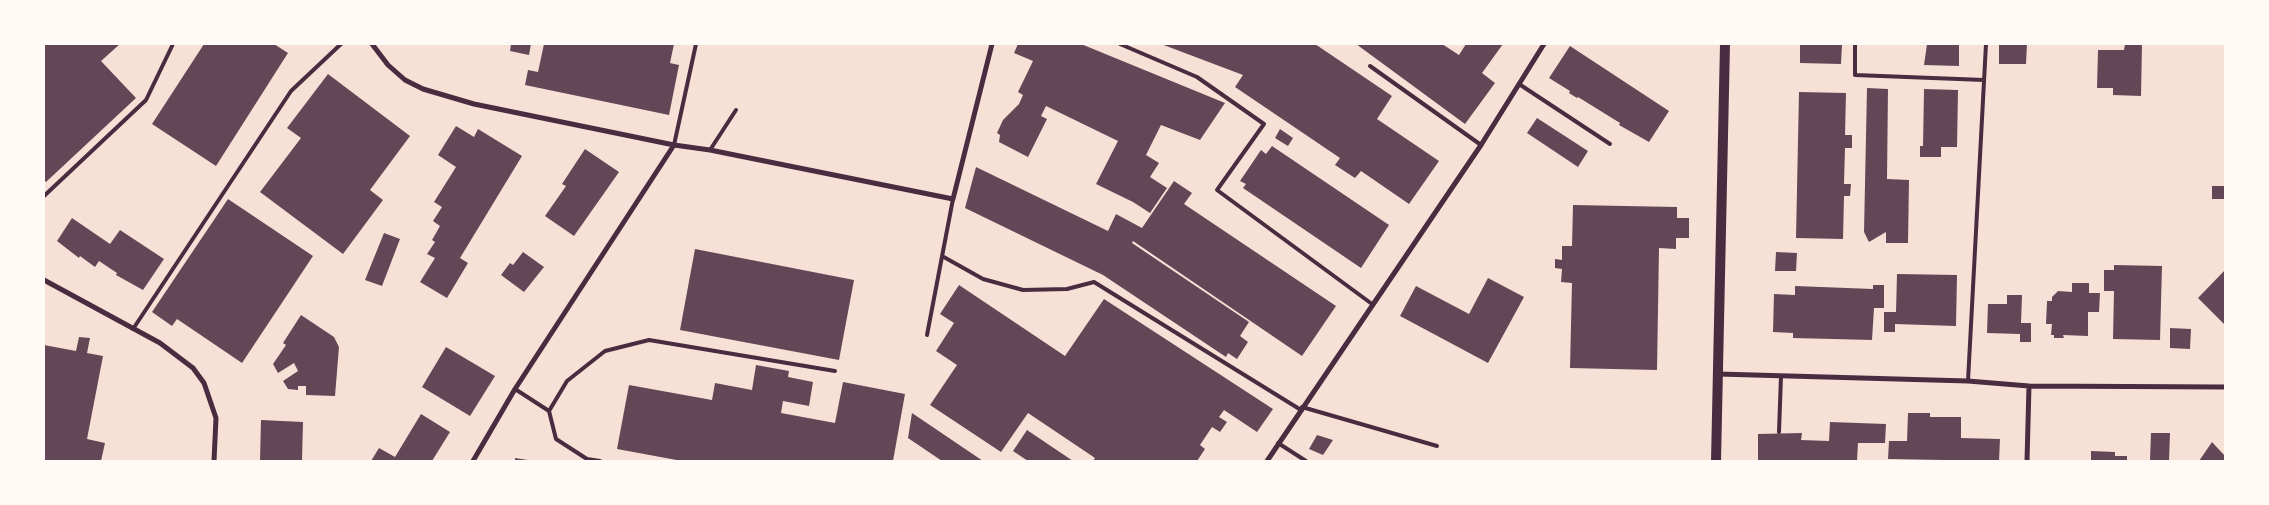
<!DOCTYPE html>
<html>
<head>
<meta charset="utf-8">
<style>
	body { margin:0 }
	#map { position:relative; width:2269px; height:505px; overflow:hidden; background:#f7e1d7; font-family:"Times New Roman",serif }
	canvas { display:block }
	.frame { position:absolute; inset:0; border:45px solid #fffaf5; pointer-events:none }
</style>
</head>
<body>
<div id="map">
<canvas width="2269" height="505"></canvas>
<div class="frame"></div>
</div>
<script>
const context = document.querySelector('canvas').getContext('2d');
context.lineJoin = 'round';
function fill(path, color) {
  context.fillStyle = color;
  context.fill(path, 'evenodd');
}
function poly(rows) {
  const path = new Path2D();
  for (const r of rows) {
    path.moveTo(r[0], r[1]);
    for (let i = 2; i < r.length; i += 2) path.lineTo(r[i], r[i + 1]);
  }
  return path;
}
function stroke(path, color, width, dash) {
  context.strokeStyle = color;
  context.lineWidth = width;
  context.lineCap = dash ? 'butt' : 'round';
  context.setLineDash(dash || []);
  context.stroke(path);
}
fill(poly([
	[44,44,120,44,101,61,136,98,46,182,44,180],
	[204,44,274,44,288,53,216,166,152,124],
	[511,44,531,44,529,55,510,51],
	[544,44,674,44,670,63,679,65,669,115,525,85,528,70,538,72],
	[1018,44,1081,44,1225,103,1200,140,1161,125,1146,155,1159,163,1150,177,1167,188,1150,213,1133,202,1096,184,1118,141,1046,106,1041,116,1047,119,1028,157,999,142,1000,135,997,133,1003,120,1019,104,1023,95,1018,92,1033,61,1014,53],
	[1161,44,1315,44,1392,96,1377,119,1439,161,1409,204,1361,171,1355,178,1335,165,1340,158,1235,87,1243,75],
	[1356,44,1442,44,1459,55,1466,44,1503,44,1482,73,1495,83,1465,124],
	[1800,44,1842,44,1841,64,1800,63],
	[1927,44,1959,44,1959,66,1924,65],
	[1999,44,2027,44,2026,64,1999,64],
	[2125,44,2142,44,2141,96,2113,95,2113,88,2097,88,2098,50,2124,50],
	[1570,46,1669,111,1649,142,1619,125,1620,123,1578,97,1577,98,1569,93,1570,91,1549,78],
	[328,74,410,136,370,190,383,200,343,254,260,192,301,138,287,128],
	[1867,88,1888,89,1887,179,1909,180,1908,243,1886,243,1886,232,1869,242,1864,232],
	[1924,89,1958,90,1957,147,1941,147,1941,157,1920,157,1920,146,1923,146],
	[1799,92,1846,93,1845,135,1852,135,1852,148,1845,148,1844,184,1851,184,1850,196,1844,196,1843,239,1796,238],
	[1537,118,1588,151,1578,167,1527,133],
	[456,126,474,137,478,129,522,156,460,258,468,263,447,298,420,282,435,258,427,254,435,242,432,240,440,226,433,221,442,207,434,202,456,167,438,155],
	[1280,129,1293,138,1288,146,1275,138],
	[1272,146,1389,225,1361,268,1243,188,1246,184,1240,181,1261,150,1266,154],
	[585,149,619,172,574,236,545,216,566,186,562,184],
	[976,167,1108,231,1116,214,1142,228,1174,181,1192,193,1184,204,1336,306,1302,356,1133,241,1132,243,1249,322,1240,336,1248,342,1237,359,1228,353,1226,357,1103,275,965,208],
	[2212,186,2225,186,2225,199,2212,199],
	[228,199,313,256,242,363,177,319,172,326,152,312],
	[1573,205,1677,207,1677,218,1689,218,1689,238,1676,238,1676,249,1659,248,1657,370,1570,368,1572,283,1561,282,1562,269,1555,268,1555,259,1562,260,1562,246,1572,246],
	[72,218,110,244,120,230,164,259,143,290,116,275,117,273,99,261,95,267,80,256,79,258,57,241],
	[384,233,400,239,382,286,365,280],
	[695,249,854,280,839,360,680,330],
	[523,252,544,267,524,292,501,275,510,263,513,265],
	[1776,252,1797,253,1796,271,1775,271],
	[2114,265,2162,266,2160,340,2113,339,2114,291,2104,291,2104,270,2114,270],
	[2225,270,2225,325,2198,298],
	[1897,274,1957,275,1956,326,1895,324,1895,332,1884,332,1884,312,1896,312],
	[1488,278,1524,297,1488,363,1400,316,1416,286,1469,314],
	[2072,283,2089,283,2089,293,2100,293,2099,312,2088,312,2088,336,2063,335,2064,338,2054,338,2054,335,2051,335,2052,324,2046,324,2047,301,2052,301,2052,297,2058,291,2072,292],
	[959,285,1065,356,1104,299,1273,409,1257,432,1224,410,1219,417,1227,422,1220,432,1212,427,1200,445,1205,449,1197,461,1093,461,1095,458,1028,413,1001,452,930,405,957,365,936,351,954,323,940,314],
	[1873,285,1884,285,1884,308,1874,308,1872,340,1793,338,1793,333,1773,332,1774,294,1795,295,1795,286,1873,289],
	[2007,295,2022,295,2021,323,2031,323,2031,342,2020,342,2020,334,1987,333,1988,304,2007,304],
	[301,315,334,337,339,347,335,396,306,395,306,386,298,386,298,390,288,389,283,381,298,371,294,363,278,373,273,364,286,345,283,343],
	[2170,328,2191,329,2190,349,2170,348],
	[79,337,90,338,87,353,103,356,87,439,105,443,101,461,44,461,44,345,76,351],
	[446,347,495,376,470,416,422,387],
	[756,365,789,371,788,377,813,382,809,406,783,401,781,413,835,423,843,382,905,394,893,461,682,461,617,449,629,385,712,400,715,383,752,390],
	[912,413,983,461,942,461,908,438],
	[1908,413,1930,413,1930,417,1961,417,1961,438,2000,439,1999,461,1888,459,1889,441,1907,441],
	[421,414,450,432,432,461,371,461,379,448,395,457],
	[261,420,303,422,302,461,260,461],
	[1830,422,1886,424,1885,443,1858,443,1857,461,1758,461,1758,434,1802,433,1801,440,1829,441],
	[1027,430,1073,461,1028,461,1013,451],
	[2151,433,2170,433,2169,461,2150,461],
	[1317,435,1333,440,1323,455,1309,449],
	[2212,442,2225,456,2225,461,2199,461],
	[2091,451,2115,452,2115,456,2127,456,2127,461,2091,461],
	[515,458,528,460,527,461,515,461]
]), '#644757');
stroke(poly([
	[1120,44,1197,77,1264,124,1217,190,1372,304],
	[1855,44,1855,75,1984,80],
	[1370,66,1481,145],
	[1519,84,1610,144],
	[674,145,696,44],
	[710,150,736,110],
	[44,196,146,100,173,44],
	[942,256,983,279,1023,290,1067,289,1094,282,1301,410],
	[133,329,291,91,341,44],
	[927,335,953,199],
	[1968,381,1986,44],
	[515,389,549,411,567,381,605,351,649,340,835,371],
	[1302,407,1437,446],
	[549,411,556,439,587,459,600,461],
	[1779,432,1781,376],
	[1278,443,1306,461]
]), '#4a2c40', 4);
stroke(poly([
	[372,44,388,65,405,80,423,89,474,104,674,145],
	[44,280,160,343,193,368,204,383,216,418,214,461],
	[1718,374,1968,381,2029,386,2225,387],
	[473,461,515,389,674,145,710,150,953,199,992,44],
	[1267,461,1481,145,1544,44],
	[2027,461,2029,386]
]), '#4a2c40', 5);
stroke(poly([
	[1716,461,1725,44]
]), '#4a2c40', 10);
</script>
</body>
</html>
